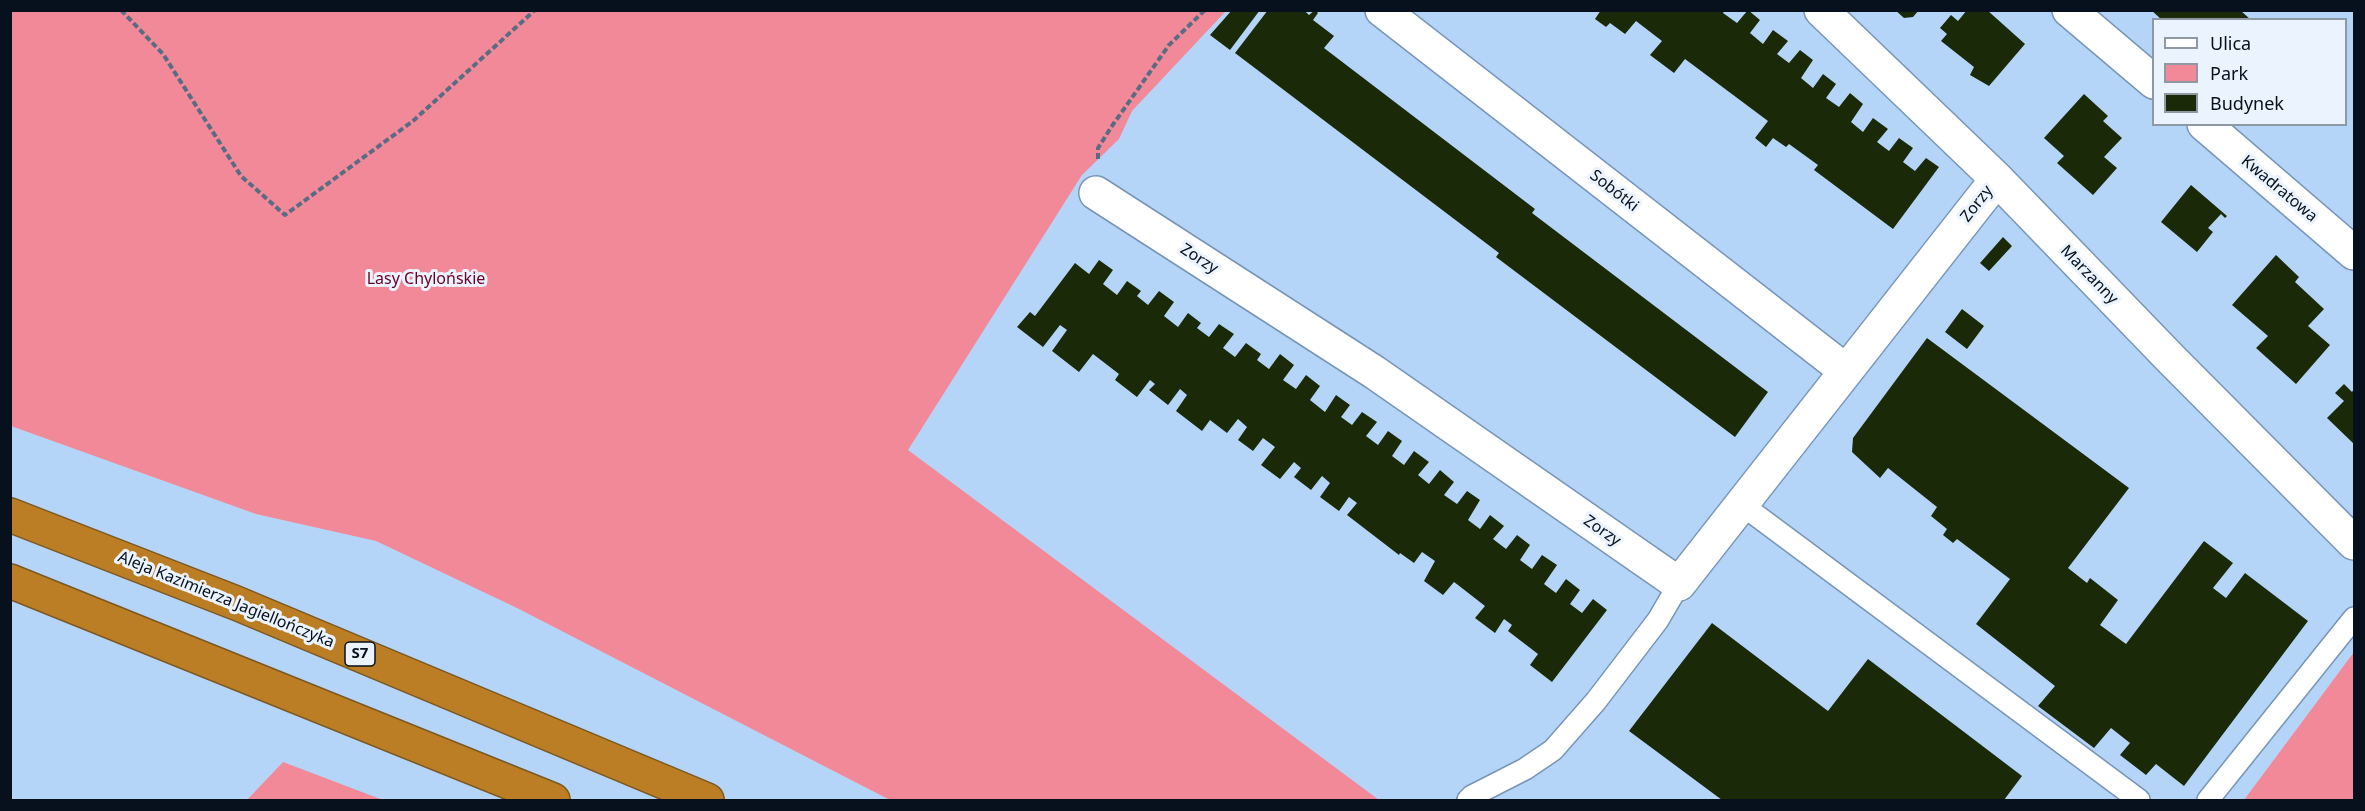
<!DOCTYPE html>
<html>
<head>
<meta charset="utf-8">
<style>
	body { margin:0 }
	#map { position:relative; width:2365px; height:811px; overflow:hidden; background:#b5d5f8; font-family:"Noto Sans",sans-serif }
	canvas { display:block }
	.frame { position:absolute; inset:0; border:12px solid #06111d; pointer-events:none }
	.legend { position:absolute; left:2152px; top:18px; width:195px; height:108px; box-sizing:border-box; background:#eaf3fe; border:2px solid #8f99a4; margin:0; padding:8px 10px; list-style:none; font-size:18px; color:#06111d }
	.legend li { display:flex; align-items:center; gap:12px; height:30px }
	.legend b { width:30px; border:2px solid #8f99a4 }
</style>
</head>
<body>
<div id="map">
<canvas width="2365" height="811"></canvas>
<div class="frame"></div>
<ul class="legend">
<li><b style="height:8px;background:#fff"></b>Ulica</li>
<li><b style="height:16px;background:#f28998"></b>Park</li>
<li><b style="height:16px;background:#1a2a08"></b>Budynek</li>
</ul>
</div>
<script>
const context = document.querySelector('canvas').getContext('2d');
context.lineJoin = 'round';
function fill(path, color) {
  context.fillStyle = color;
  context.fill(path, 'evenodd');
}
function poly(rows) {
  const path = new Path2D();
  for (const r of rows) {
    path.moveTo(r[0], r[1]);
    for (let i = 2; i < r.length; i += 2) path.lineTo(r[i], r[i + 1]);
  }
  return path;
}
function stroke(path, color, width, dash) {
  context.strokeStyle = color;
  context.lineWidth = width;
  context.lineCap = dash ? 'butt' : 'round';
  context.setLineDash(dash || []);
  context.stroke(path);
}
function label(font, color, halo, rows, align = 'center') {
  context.font = font + ' "Noto Sans",sans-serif';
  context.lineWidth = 6;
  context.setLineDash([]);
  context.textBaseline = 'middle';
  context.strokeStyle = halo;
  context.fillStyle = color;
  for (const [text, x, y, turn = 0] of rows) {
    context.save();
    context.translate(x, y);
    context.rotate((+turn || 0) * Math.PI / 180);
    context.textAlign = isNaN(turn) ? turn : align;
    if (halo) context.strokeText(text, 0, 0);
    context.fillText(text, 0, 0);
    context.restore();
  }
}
fill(poly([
	[10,11,1226,11,1132,111,1119,139,1082,175,908,450,1379,800,890,800,517,608,376,541,256,514,11,426],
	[2354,652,2354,800,2244,800],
	[283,762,383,800,384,800,247,800]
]), '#f28998');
fill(poly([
	[1232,10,1260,10,1230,50,1210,35],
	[1268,10,1304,10,1309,15,1315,10,1318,13,1313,20,1334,36,1324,48,1535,209,1532,213,1768,392,1735,437,1496,257,1499,253,1235,53],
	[1601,10,1725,10,1723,13,1737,23,1748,10,1760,20,1750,33,1763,44,1773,30,1788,41,1777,54,1789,63,1800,50,1813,60,1801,78,1813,88,1823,74,1836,84,1826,98,1839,107,1850,93,1863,104,1851,122,1863,132,1873,118,1888,129,1877,142,1889,151,1899,138,1913,148,1903,162,1915,171,1926,158,1939,167,1893,229,1814,170,1818,165,1789,144,1786,147,1773,138,1766,147,1755,138,1768,121,1685,59,1674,73,1650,55,1662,41,1636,21,1625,34,1610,23,1606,27,1595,19],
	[1895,10,1919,10,1913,17,1904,18],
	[1967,10,1987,10,2025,44,1989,86,1970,75,1974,67,1941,41,1947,34,1940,28,1951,15,1958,21],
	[2151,10,2240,10,2251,20,2162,20],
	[2084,94,2108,116,2103,121,2122,138,2104,157,2117,168,2093,195,2057,163,2064,156,2044,138],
	[2191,185,2227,216,2225,218,2221,214,2208,228,2213,232,2197,252,2161,222],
	[2003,237,2012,246,1989,271,1980,263],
	[2276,255,2299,277,2295,282,2324,309,2308,326,2330,345,2296,384,2256,348,2268,336,2232,305],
	[1099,260,1113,270,1103,284,1117,295,1127,281,1141,291,1137,296,1148,305,1159,291,1174,302,1164,316,1178,327,1188,313,1201,323,1197,328,1209,337,1219,324,1234,334,1223,348,1235,357,1246,343,1261,354,1257,360,1269,369,1280,354,1294,365,1283,380,1296,389,1306,375,1320,386,1310,400,1325,412,1336,395,1350,405,1341,417,1352,425,1362,412,1377,422,1366,436,1378,445,1388,431,1402,441,1392,456,1404,465,1414,451,1429,462,1418,475,1429,484,1440,470,1454,482,1444,495,1457,504,1467,491,1480,500,1468,520,1480,529,1490,515,1504,526,1493,539,1506,549,1517,535,1530,545,1520,560,1532,569,1542,555,1557,565,1544,584,1556,593,1566,579,1580,590,1570,604,1582,613,1593,599,1607,610,1552,682,1530,665,1538,654,1508,631,1512,625,1504,619,1495,633,1475,618,1485,606,1458,585,1454,582,1443,595,1424,581,1435,561,1422,552,1414,563,1400,553,1399,555,1347,515,1357,503,1349,497,1339,511,1320,497,1330,483,1322,476,1311,490,1294,477,1301,468,1294,462,1280,479,1261,465,1275,447,1263,438,1253,451,1238,440,1247,427,1238,419,1227,433,1210,420,1202,431,1176,411,1187,395,1180,389,1168,405,1149,390,1155,384,1150,380,1137,397,1115,380,1119,374,1093,354,1079,372,1052,351,1067,330,1060,325,1043,347,1017,327,1030,312,1035,316,1075,263,1089,274],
	[1962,309,1984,326,1967,349,1945,332],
	[1927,338,2129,488,2068,568,2087,583,2090,578,2118,600,2100,625,2126,644,2204,541,2233,563,2213,588,2226,598,2245,573,2308,621,2184,786,2156,764,2146,775,2120,755,2130,743,2111,728,2094,748,2038,706,2055,686,1976,624,2010,579,1957,539,1953,543,1943,535,1947,529,1931,516,1937,507,1888,468,1880,478,1852,452,1853,438],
	[2344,384,2352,392,2354,389,2354,444,2327,418,2344,401,2335,393],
	[1712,623,1828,711,1868,659,2022,776,2004,800,1722,800,1629,731]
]), '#1a2a08');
const lane = poly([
	[1741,504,2139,800],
	[1468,800,1472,796,1525,769,1553,750,1596,701,1658,620,1679,584],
	[2208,800,2354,618]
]);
const street = poly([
	[1382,10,1846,371],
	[1821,10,1997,179,2171,359,2354,543],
	[2069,10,2154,82],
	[2204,124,2354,253],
	[1096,193,1374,372,1679,584,1997,179]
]);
const highway = poly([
	[10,515,236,603,707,800],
	[10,581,553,800]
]);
stroke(lane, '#7795b7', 24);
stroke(street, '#7795b7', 36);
stroke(highway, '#7c5822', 36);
stroke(poly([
	[121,10,163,54,241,176,285,215,413,121,535,10],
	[1098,159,1098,148,1112,126,1169,45,1205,10]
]), '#586d83', 4, [6, 3]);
stroke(lane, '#fff', 21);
stroke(street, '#fff', 33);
stroke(highway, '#bc7e24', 33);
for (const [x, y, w] of [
	[360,654,30]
]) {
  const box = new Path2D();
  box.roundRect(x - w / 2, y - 12, w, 24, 4.5);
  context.fillStyle = '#eaf3fe';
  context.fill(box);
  stroke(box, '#06111d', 1.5);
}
label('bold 15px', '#06111d', null, [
	["S7",360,654]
]);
label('16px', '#06111d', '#eaf3fe', [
	["Kwadratowa",2279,189,40],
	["Sobótki",1614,191,38],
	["Zorzy",1977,204,-52],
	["Zorzy",1199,259,33],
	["Marzanny",2089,275,46],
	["Zorzy",1602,531,35],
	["Aleja Kazimierza Jagiellończyka",226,600,22]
]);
label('16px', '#6a0024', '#eaf3fe', [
	["Lasy Chylońskie",426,279]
]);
</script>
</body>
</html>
